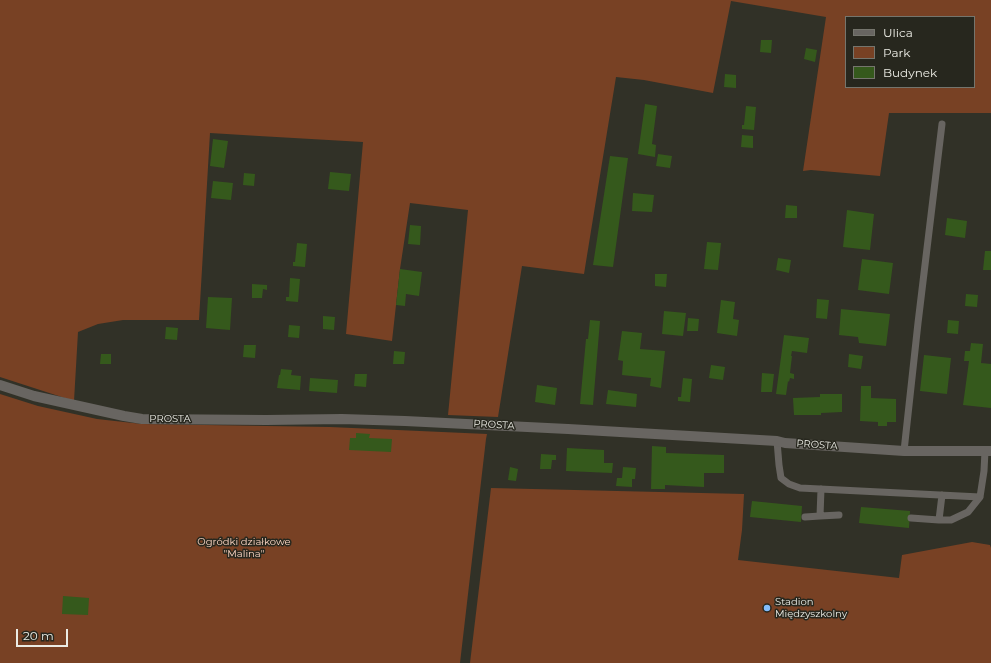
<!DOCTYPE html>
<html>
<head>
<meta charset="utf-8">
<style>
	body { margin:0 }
	#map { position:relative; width:991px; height:663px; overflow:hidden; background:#313127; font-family:Montserrat,sans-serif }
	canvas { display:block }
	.legend { position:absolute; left:845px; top:16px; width:130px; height:72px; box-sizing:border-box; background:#27271e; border:1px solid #75756d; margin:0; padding:5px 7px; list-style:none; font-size:12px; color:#ebebe4 }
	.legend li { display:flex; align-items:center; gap:8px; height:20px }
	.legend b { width:20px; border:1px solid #75756d }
	.scale { position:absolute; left:16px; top:629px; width:52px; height:18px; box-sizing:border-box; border:2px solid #ebebe4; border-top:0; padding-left:5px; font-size:12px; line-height:14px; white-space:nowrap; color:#ebebe4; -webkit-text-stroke:3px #27271e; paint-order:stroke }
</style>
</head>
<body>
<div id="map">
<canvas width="991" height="663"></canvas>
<ul class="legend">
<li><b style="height:5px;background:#686561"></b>Ulica</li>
<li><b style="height:11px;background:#784124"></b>Park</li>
<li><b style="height:11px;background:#35591c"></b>Budynek</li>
</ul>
<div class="scale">20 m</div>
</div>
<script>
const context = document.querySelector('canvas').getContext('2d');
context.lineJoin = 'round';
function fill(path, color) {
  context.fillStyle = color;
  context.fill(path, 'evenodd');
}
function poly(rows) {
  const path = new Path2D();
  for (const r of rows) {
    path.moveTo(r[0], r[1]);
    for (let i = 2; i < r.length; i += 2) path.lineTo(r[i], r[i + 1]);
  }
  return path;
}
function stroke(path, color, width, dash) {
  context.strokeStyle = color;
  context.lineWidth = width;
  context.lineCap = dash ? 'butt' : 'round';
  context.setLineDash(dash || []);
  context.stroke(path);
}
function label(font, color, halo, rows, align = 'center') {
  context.font = font + ' Montserrat,sans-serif';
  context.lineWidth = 3;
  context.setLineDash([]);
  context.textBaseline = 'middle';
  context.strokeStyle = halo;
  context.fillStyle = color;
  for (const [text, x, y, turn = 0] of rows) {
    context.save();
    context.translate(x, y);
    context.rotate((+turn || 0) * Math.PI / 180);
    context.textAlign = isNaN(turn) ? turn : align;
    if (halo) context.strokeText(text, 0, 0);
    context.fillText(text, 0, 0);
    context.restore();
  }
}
fill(poly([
	[0,0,991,0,991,113,889,113,880,176,811,170,803,171,826,17,731,1,713,93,644,80,616,77,584,274,522,266,498,417,448,415,468,210,410,203,400,269,392,341,346,334,363,142,259,136,210,133,199,320,123,320,98,324,78,332,74,401,0,377],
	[846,17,974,17,974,87,846,87],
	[0,394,38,406,97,419,142,424,330,427,487,434,486,439,460,663,0,663],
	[491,488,744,494,742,530,738,560,899,578,902,555,972,542,990,545,991,548,991,663,470,663]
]), '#784124');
fill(poly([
	[761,40,772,40,771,53,760,52],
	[806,48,817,50,815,62,804,59],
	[725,74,736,75,736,88,724,87],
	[645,104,657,106,652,144,656,145,655,157,638,154],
	[746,106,756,107,754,130,742,129,742,125,744,125],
	[742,135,753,136,753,148,741,147],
	[213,139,228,141,224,168,210,166],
	[658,154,672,156,670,168,656,166],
	[610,156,628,158,613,267,593,265],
	[330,172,351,174,349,191,328,189],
	[244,173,255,174,254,186,243,185],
	[213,181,233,183,231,200,211,198],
	[633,193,654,195,652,212,632,211],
	[786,205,797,206,797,218,785,218],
	[847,210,874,214,870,250,843,247],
	[947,218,967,221,965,238,945,235],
	[410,225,421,226,420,245,408,244],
	[707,242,721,243,718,270,704,269],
	[297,243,307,244,305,267,293,266,293,262,295,262],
	[985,251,991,251,991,270,983,270],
	[778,258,791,260,789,273,776,270],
	[862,259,893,263,889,294,858,290],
	[400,269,422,272,419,296,406,294,405,306,396,305],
	[655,274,667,274,666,287,655,286],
	[290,278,300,279,298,302,286,301,286,297,289,297],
	[252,284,267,285,267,290,263,289,262,298,252,298],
	[966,294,978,295,977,307,965,306],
	[208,297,232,298,230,330,206,328],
	[817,299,829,300,827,319,816,318],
	[721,300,735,302,733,319,739,320,737,336,717,333],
	[841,309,890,314,886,346,859,343,858,337,839,335],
	[664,311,686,313,683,336,662,334],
	[323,316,335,317,334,330,323,329],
	[688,318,699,319,698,331,687,331],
	[590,320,600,321,593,405,580,404,586,339,588,339],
	[948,320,959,321,958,334,947,333],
	[289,325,300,326,299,338,288,337],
	[166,327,178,328,177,340,165,339],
	[622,331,642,333,640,349,665,351,661,388,650,386,651,378,622,375,623,361,618,360],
	[784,335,809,338,807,353,792,351,791,356,792,356,790,373,794,374,794,379,790,378,789,382,788,381,786,395,776,394],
	[971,343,983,344,981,363,991,364,991,408,963,405,969,361,964,361,965,351,970,351],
	[244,345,256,345,255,358,243,357],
	[394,351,405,352,404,364,393,364],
	[101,354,111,354,111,364,100,364],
	[849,354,863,356,861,369,848,367],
	[924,355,951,358,947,394,920,391],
	[711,365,725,367,723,380,709,378],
	[281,369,292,370,291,375,301,376,300,390,277,388,279,375,280,375],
	[762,373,774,374,772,392,761,392],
	[355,374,367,374,366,387,354,386],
	[310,378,338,380,337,393,309,391],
	[683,378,692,379,690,402,678,401,678,397,681,397],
	[537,385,557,388,555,405,535,402],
	[861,386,871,386,871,398,896,399,896,422,887,422,887,426,878,426,878,422,860,421],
	[608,390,637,394,636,407,606,404],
	[820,394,842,394,842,412,821,413,821,415,794,415,793,398,820,397],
	[356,433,370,434,369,438,392,439,391,452,349,450,350,438,356,438],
	[652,446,666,447,666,453,724,455,724,473,704,473,704,487,665,485,665,489,651,489],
	[567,448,604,450,604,463,613,463,612,473,566,471],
	[541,454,556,455,556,460,552,460,551,469,540,469],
	[510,467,518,469,516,481,508,480],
	[623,467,636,468,635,479,632,479,632,487,616,486,617,478,622,478],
	[752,501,802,506,801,522,750,517],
	[861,507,910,511,909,528,859,523],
	[63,596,89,598,88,615,62,614]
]), '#35591c');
stroke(poly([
	[777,441,779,465,781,478,789,484,800,488,980,497,984,471,985,451],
	[904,451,918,323,942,124],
	[821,489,820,516,839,515],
	[805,517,820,516],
	[911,518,939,520,942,495],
	[939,520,951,520,968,512,980,497]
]), '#686561', 7);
stroke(poly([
	[0,385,34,396,124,416,142,419,266,420,342,419,405,421,568,429,777,441,785,443,904,451,991,451]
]), '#686561', 10);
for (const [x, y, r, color] of [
	[767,608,4,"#83bcfb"]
]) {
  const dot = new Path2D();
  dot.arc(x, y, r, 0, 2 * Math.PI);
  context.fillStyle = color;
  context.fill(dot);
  stroke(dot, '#27271e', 1.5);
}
label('10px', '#ebebe4', '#27271e', [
	["PROSTA",170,419],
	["PROSTA",494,425,3],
	["PROSTA",817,445,4]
]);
label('10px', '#fdd6c3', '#27271e', [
	["Ogródki działkowe",244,542],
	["\"Malina\"",244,554]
]);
label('10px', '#ebebe4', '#27271e', [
	["Stadion",775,602],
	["Międzyszkolny",775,614]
], 'left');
</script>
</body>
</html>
